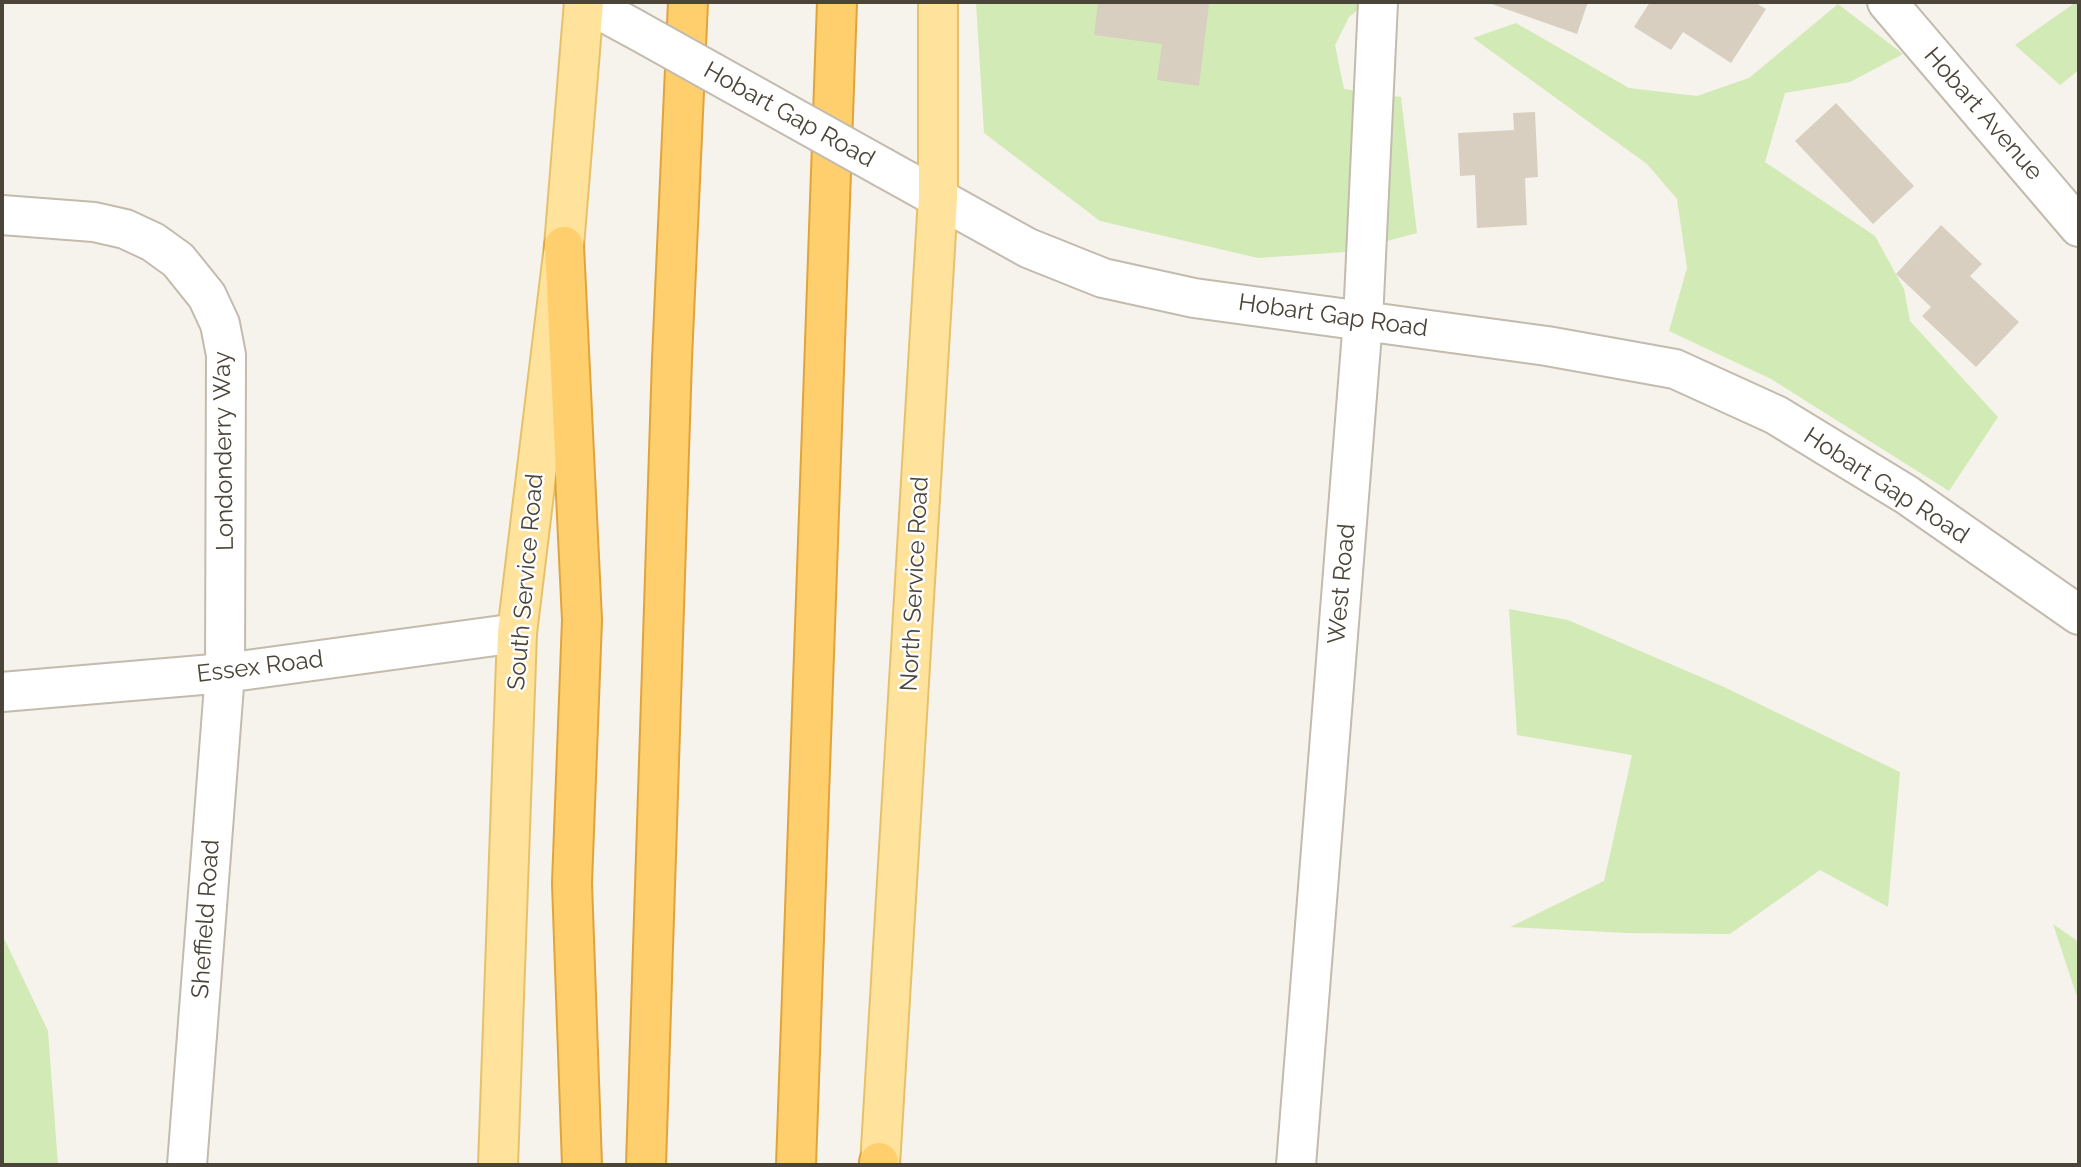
<!DOCTYPE html>
<html>
<head>
<meta charset="utf-8">
<style>
	body { margin:0 }
	#map { position:relative; width:2081px; height:1167px; overflow:hidden; background:#f6f3ec; font-family:Raleway,sans-serif }
	canvas { display:block }
	.frame { position:absolute; inset:0; border:4px solid #4b4439; pointer-events:none }
</style>
</head>
<body>
<div id="map">
<canvas width="2081" height="1167"></canvas>
<div class="frame"></div>
</div>
<script>
const context = document.querySelector('canvas').getContext('2d');
context.lineJoin = 'round';
function fill(path, color) {
  context.fillStyle = color;
  context.fill(path, 'evenodd');
}
function poly(rows) {
  const path = new Path2D();
  for (const r of rows) {
    path.moveTo(r[0], r[1]);
    for (let i = 2; i < r.length; i += 2) path.lineTo(r[i], r[i + 1]);
  }
  return path;
}
function stroke(path, color, width, dash) {
  context.strokeStyle = color;
  context.lineWidth = width;
  context.lineCap = dash ? 'butt' : 'round';
  context.setLineDash(dash || []);
  context.stroke(path);
}
function label(font, color, halo, rows, align = 'center') {
  context.font = font + ' Raleway,sans-serif';
  context.lineWidth = 5;
  context.setLineDash([]);
  context.textBaseline = 'middle';
  context.strokeStyle = halo;
  context.fillStyle = color;
  for (const [text, x, y, turn = 0] of rows) {
    context.save();
    context.translate(x, y);
    context.rotate((+turn || 0) * Math.PI / 180);
    context.textAlign = isNaN(turn) ? turn : align;
    if (halo) context.strokeText(text, 0, 0);
    context.fillText(text, 0, 0);
    context.restore();
  }
}
fill(poly([
	[976,2,1368,2,1349,17,1335,45,1344,89,1401,97,1417,233,1346,252,1258,258,1100,221,984,133],
	[2076,2,2079,2,2079,70,2060,85,2015,45],
	[1838,4,1903,54,1850,82,1785,93,1765,162,1875,236,1904,289,1910,321,1998,417,1949,491,1771,379,1669,331,1687,268,1677,199,1647,164,1473,38,1516,23,1629,88,1697,96,1749,78],
	[1509,609,1568,620,1724,687,1900,772,1888,907,1820,870,1730,934,1626,933,1510,927,1604,881,1632,755,1517,735],
	[2053,924,2079,942,2079,1003],
	[2,934,48,1031,58,1165,2,1165]
]), '#d2eab5');
fill(poly([
	[1098,2,1196,2,1209,4,1199,86,1157,80,1162,44,1094,35],
	[1486,2,1588,2,1577,34],
	[1650,2,1754,2,1766,9,1731,63,1683,32,1671,50,1634,27],
	[1836,103,1914,186,1873,224,1795,141],
	[1535,112,1538,177,1525,178,1527,225,1477,228,1475,175,1460,176,1458,133,1514,130,1513,113],
	[1941,225,1982,264,1970,276,2019,322,1976,367,1922,316,1931,307,1896,274]
]), '#d8cfc1');
const minor = poly([
	[1887,2,2079,227],
	[2,215,94,222,125,229,153,242,178,260,207,296,220,324,226,355,225,673,187,1165],
	[2,692,225,673,517,633],
	[1296,1165,1363,320,1378,2]
]);
const tertiary = poly([
	[585,2,633,28],
	[884,168,1028,248,1103,278,1194,298,1547,346,1675,369,1776,415,1907,495,2079,615]
]);
const primary = poly([
	[498,1165,517,633,564,246,584,2],
	[880,1165,938,198,938,2]
]);
const motorway = poly([
	[564,246,582,620,572,883,582,1165],
	[879,1162,879,1165],
	[646,1165,672,359,688,2],
	[796,1165,837,2]
]);
stroke(minor, '#c2bbae', 42);
stroke(tertiary, '#c2bbae', 42);
stroke(primary, '#e6c16a', 42);
stroke(motorway, '#e0a43c', 42);
stroke(minor, '#fff', 38);
stroke(tertiary, '#fff', 38);
stroke(primary, '#ffe39c', 38);
stroke(motorway, '#ffcf6e', 38);
const tertiaryBridge = poly([
	[633,28,884,168]
]);
stroke(tertiaryBridge, '#c2bbae', 42, []);
stroke(tertiaryBridge, '#fff', 38);
label('24px', '#4b4439', '#fff', [
	["Hobart Avenue",1983,114,49],
	["Hobart Gap Road",789,115,29],
	["Hobart Gap Road",1333,316,8],
	["Londonderry Way",224,451,-91],
	["Hobart Gap Road",1886,486,33],
	["South Service Road",526,582,-85],
	["North Service Road",915,584,-87],
	["West Road",1342,584,-85],
	["Essex Road",260,667,-7],
	["Sheffield Road",206,919,-86]
]);
</script>
</body>
</html>
